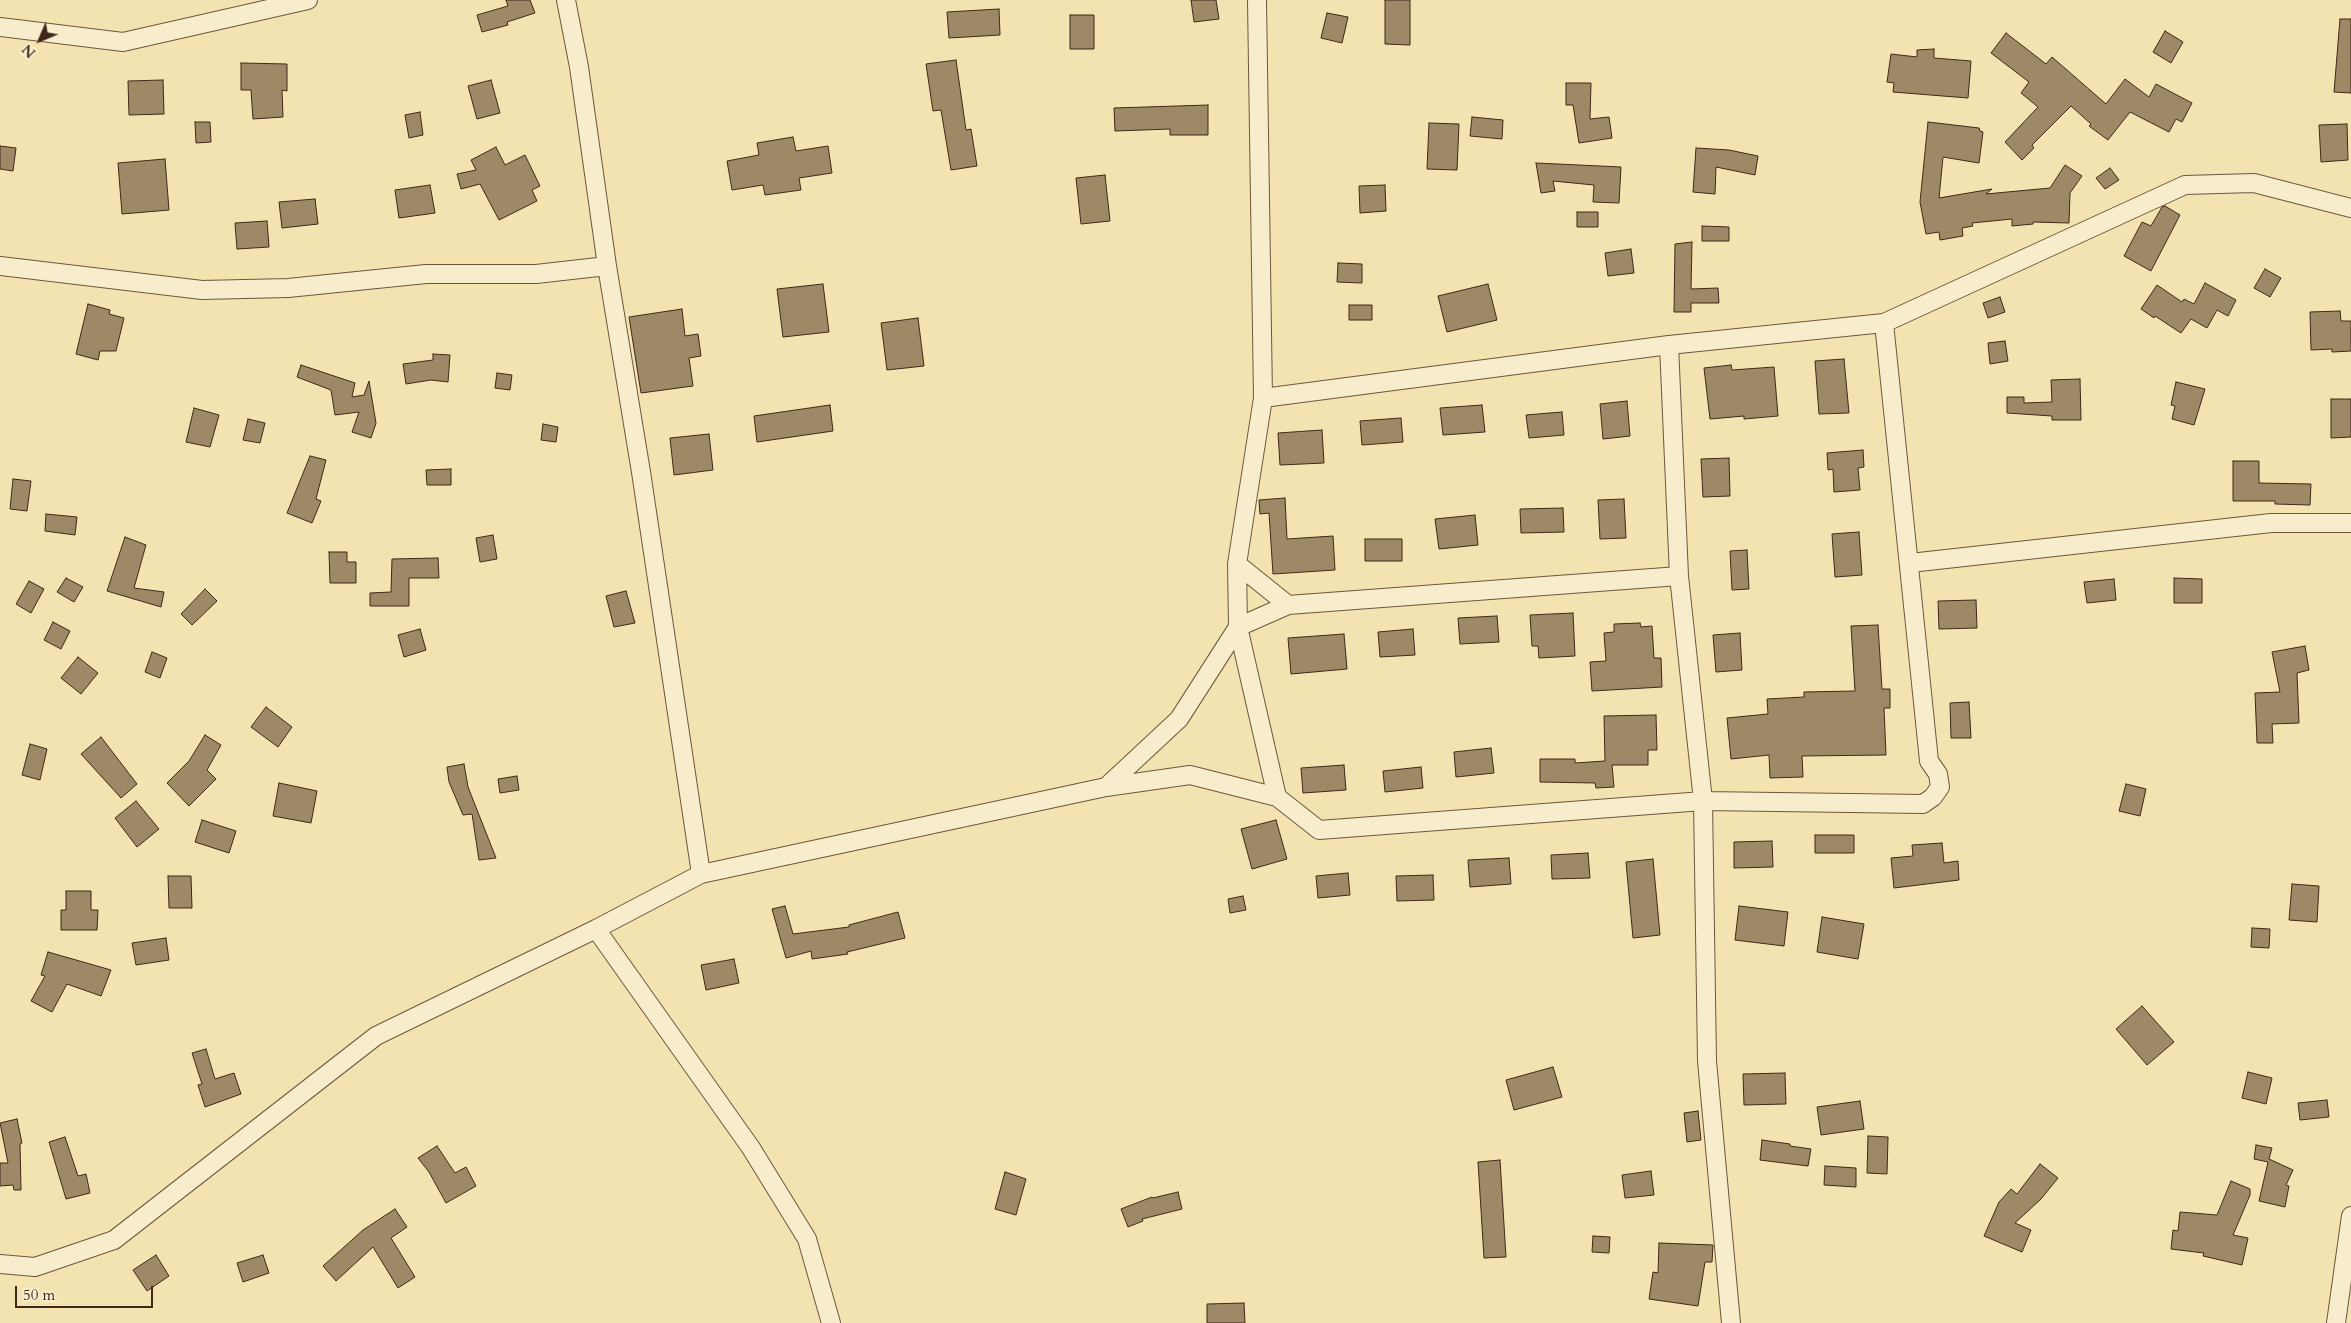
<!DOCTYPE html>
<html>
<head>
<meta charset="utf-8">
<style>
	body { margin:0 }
	#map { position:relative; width:2351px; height:1323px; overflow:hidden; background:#f3e3b0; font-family:Cardo,serif }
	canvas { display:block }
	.north { position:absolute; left:15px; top:15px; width:50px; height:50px; -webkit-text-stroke:4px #f7edcc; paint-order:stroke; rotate:225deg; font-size:14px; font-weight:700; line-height:20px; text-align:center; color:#412718 }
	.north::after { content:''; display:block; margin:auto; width:18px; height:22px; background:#412718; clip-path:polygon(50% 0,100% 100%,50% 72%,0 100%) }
	.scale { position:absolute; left:15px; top:1286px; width:138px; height:22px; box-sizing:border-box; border:2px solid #412718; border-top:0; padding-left:6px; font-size:15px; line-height:18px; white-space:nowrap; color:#412718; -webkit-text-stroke:4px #f7edcc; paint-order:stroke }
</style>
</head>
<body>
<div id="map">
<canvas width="2351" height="1323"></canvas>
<div class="north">N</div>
<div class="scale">50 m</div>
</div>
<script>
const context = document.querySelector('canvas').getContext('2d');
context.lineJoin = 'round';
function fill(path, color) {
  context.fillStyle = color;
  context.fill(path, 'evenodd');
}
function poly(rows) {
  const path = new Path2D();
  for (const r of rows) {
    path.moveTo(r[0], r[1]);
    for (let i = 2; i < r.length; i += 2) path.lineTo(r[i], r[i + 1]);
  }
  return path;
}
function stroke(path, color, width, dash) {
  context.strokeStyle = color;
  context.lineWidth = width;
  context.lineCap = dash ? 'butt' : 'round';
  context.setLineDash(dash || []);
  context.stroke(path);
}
const building = poly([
	[506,0,530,0,535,13,507,22,508,25,482,32,477,15,508,6,506,0],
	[1191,0,1216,0,1219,19,1194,22,1191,0],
	[1385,0,1410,0,1410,45,1385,44,1385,0],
	[999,9,1000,35,949,38,947,12,999,9],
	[1327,13,1348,17,1342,43,1321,38,1327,13],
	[1070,15,1094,15,1094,49,1070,49,1070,15],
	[2340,19,2351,19,2351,93,2334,92,2340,19],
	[2165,31,2183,42,2171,63,2153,52,2165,31],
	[2006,33,2046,64,2052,57,2106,104,2125,79,2149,97,2156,84,2192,103,2182,122,2176,119,2169,132,2130,112,2108,140,2089,126,2091,124,2071,106,2032,145,2034,148,2022,160,2005,142,2038,107,2021,93,2029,82,1991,53,2006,33],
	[1934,49,1934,58,1971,61,1968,98,1893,92,1894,83,1887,82,1891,54,1917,57,1917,50,1934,49],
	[956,60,966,130,971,129,977,166,951,170,941,110,933,111,926,64,956,60],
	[241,63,287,64,287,91,282,90,283,117,253,119,251,90,241,90,241,63],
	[163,80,164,114,129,115,128,81,163,80],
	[491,80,500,113,477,119,468,86,491,80],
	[1566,83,1591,83,1590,119,1609,117,1612,138,1579,143,1573,105,1566,105,1566,83],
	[1208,105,1208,135,1170,135,1170,129,1115,131,1114,108,1208,105],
	[420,112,423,135,409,138,405,115,420,112],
	[1472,117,1503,120,1502,139,1470,136,1472,117],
	[195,122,210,122,211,142,196,143,195,122],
	[1928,122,1979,128,1980,131,1983,132,1979,163,1943,157,1939,198,1992,189,1986,194,2050,188,2065,165,2082,176,2070,193,2069,223,2033,222,2033,224,2012,226,2012,219,1972,223,1973,226,1962,228,1963,236,1940,240,1939,232,1926,234,1920,202,1928,122],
	[1429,123,1459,124,1457,170,1427,169,1429,123],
	[2347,124,2348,160,2321,162,2319,125,2347,124],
	[793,137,796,151,828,146,832,173,799,178,801,190,765,195,763,185,732,190,727,161,759,155,757,143,793,137],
	[0,146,16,148,13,171,0,169,0,146],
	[496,147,505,165,525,155,540,186,532,190,537,201,499,220,480,184,461,189,457,174,476,170,471,160,496,147],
	[1696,148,1729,150,1758,156,1755,175,1716,167,1715,194,1693,192,1696,148],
	[165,159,169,210,122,214,118,163,165,159],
	[1536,163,1621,167,1619,203,1593,202,1594,185,1553,181,1555,191,1541,193,1536,163],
	[2110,168,2119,180,2105,189,2096,178,2110,168],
	[1105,175,1110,221,1081,224,1076,178,1105,175],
	[430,185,435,213,399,218,395,190,430,185],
	[1385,185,1386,211,1360,213,1359,186,1385,185],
	[315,199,318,224,282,228,279,202,315,199],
	[2165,206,2180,215,2151,271,2124,256,2142,222,2151,226,2162,207,2165,206],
	[1577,212,1598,212,1598,227,1577,227,1577,212],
	[267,221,269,247,237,249,235,223,267,221],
	[1702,226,1729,227,1729,241,1702,241,1702,226],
	[1692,242,1691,289,1718,288,1719,303,1691,303,1691,312,1674,312,1675,244,1692,242],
	[1631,249,1634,273,1608,276,1605,253,1631,249],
	[1338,263,1362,264,1362,283,1337,282,1338,263],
	[2265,269,2281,278,2270,297,2254,288,2265,269],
	[2205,283,2236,300,2228,316,2217,310,2207,328,2191,319,2181,333,2155,316,2154,318,2141,309,2157,285,2182,302,2184,299,2194,304,2205,283],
	[823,284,829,332,783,337,777,289,823,284],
	[1488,284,1497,320,1447,332,1438,296,1488,284],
	[2000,297,2005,312,1988,318,1983,303,2000,297],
	[88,304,110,310,109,314,124,318,116,351,100,351,98,360,76,354,88,304],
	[1349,305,1372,305,1372,320,1349,320,1349,305],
	[682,309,685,336,698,334,701,356,689,358,693,386,641,393,629,317,682,309],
	[2340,311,2341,321,2351,321,2351,351,2332,352,2332,349,2311,350,2310,312,2340,311],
	[918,318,924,366,887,370,881,323,918,318],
	[2005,341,2008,361,1990,364,1988,343,2005,341],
	[433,354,450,355,448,382,431,380,406,384,403,364,433,360,433,354],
	[1844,359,1849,413,1819,414,1815,361,1844,359],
	[301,365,355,383,352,397,364,395,369,381,376,423,371,438,352,432,359,412,335,415,331,390,297,377,301,365],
	[1731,365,1732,370,1774,367,1778,416,1744,419,1744,416,1710,419,1704,368,1731,365],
	[497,373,512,375,510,390,495,388,497,373],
	[2080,379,2081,420,2052,420,2052,416,2007,413,2007,397,2024,397,2024,403,2052,402,2051,380,2080,379],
	[2176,382,2205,389,2194,425,2172,419,2175,406,2171,405,2176,382],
	[2331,399,2351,399,2351,437,2331,438,2331,399],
	[1627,401,1630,436,1603,439,1600,404,1627,401],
	[830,405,833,431,757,442,754,416,830,405],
	[1482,405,1485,432,1443,435,1440,408,1482,405],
	[194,408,219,415,210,447,186,442,194,408],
	[1562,412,1564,435,1529,438,1526,415,1562,412],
	[1401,418,1403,442,1362,445,1360,421,1401,418],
	[248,419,265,423,260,443,243,440,248,419],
	[543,424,558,427,556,442,541,440,543,424],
	[1322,430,1324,463,1280,465,1278,433,1322,430],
	[709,434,713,470,674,475,670,438,709,434],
	[1863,450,1864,467,1858,468,1860,490,1834,492,1833,469,1828,470,1827,453,1863,450],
	[310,456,326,460,316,499,321,501,312,523,287,513,310,456],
	[1729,458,1730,496,1703,497,1701,459,1729,458],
	[2233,461,2259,461,2259,483,2311,484,2310,505,2275,504,2275,501,2233,501,2233,461],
	[451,469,451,485,427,485,426,470,451,469],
	[13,479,31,481,27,511,10,509,13,479],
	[1285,498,1287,539,1333,536,1335,570,1273,574,1269,513,1260,514,1259,500,1285,498],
	[1624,499,1626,538,1600,539,1598,500,1624,499],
	[1563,508,1564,532,1521,533,1520,509,1563,508],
	[46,514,77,517,75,535,45,531,46,514],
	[1475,515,1478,545,1439,549,1435,519,1475,515],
	[1859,532,1862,575,1835,577,1832,534,1859,532],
	[493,535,497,559,480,562,476,538,493,535],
	[125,537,146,545,134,588,164,592,161,607,107,591,125,537],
	[1365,539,1402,539,1402,561,1365,561,1365,539],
	[1747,550,1749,589,1732,590,1730,551,1747,550],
	[329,552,347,552,347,562,356,562,356,583,330,583,329,552],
	[438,558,439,578,409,578,409,606,370,606,370,593,391,592,392,559,438,558],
	[66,578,83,587,74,602,57,592,66,578],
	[2174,578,2202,579,2202,603,2174,603,2174,578],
	[2114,579,2116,600,2087,603,2084,582,2114,579],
	[29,581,44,589,31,613,16,604,29,581],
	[205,589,217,601,192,625,181,614,205,589],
	[626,591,635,623,614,627,606,596,626,591],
	[1976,600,1977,628,1939,629,1938,601,1976,600],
	[1573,613,1575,656,1539,658,1538,646,1532,646,1530,615,1573,613],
	[1497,616,1499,642,1460,644,1458,618,1497,616],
	[53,622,70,631,61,649,44,640,53,622],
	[1640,623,1641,627,1652,626,1654,658,1661,658,1662,687,1592,691,1590,662,1606,661,1604,633,1614,632,1614,624,1640,623],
	[1878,625,1882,689,1890,689,1890,708,1884,708,1886,755,1802,756,1803,777,1770,778,1769,755,1731,759,1727,718,1768,714,1767,699,1804,697,1804,692,1855,691,1851,626,1878,625],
	[420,629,426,650,404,657,398,635,420,629],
	[1413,629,1415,655,1380,657,1378,632,1413,629],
	[1740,633,1742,670,1716,672,1713,635,1740,633],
	[1344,634,1347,669,1291,674,1288,638,1344,634],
	[2305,646,2309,670,2297,673,2299,723,2272,724,2273,743,2257,743,2255,693,2280,692,2272,652,2305,646],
	[152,652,167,658,160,678,145,672,152,652],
	[78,657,98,673,81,694,61,678,78,657],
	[1969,702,1971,738,1951,738,1950,703,1969,702],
	[266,707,292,727,278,747,251,727,266,707],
	[1656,715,1657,750,1648,750,1648,765,1612,765,1614,787,1596,788,1595,783,1540,782,1540,759,1575,759,1575,763,1605,761,1604,716,1656,715],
	[205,735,221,745,207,770,216,779,189,806,167,783,189,761,205,735],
	[101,737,137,784,121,798,81,754,101,737],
	[30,744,47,749,40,780,22,775,30,744],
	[1491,748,1494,773,1456,777,1454,752,1491,748],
	[464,764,468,787,496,858,479,860,472,814,463,815,449,782,447,767,464,764],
	[1344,765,1346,790,1303,793,1301,768,1344,765],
	[1421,767,1423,788,1385,792,1383,771,1421,767],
	[517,776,519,790,500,793,498,779,517,776],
	[279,783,317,791,311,823,273,816,279,783],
	[2126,784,2146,789,2140,816,2119,811,2126,784],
	[136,801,159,829,137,847,115,818,136,801],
	[202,820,236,831,229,853,195,842,202,820],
	[1276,820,1287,859,1252,869,1241,829,1276,820],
	[1815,835,1854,835,1854,853,1815,853,1815,835],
	[1772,841,1773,867,1734,868,1734,842,1772,841],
	[1942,843,1944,863,1958,861,1959,880,1894,888,1891,858,1913,856,1912,845,1942,843],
	[1588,853,1590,878,1552,879,1551,855,1588,853],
	[1509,858,1511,884,1470,887,1468,860,1509,858],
	[1653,859,1660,935,1633,938,1626,862,1653,859],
	[1348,873,1350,895,1318,898,1316,876,1348,873],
	[1433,875,1434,900,1397,901,1396,876,1433,875],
	[168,876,191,876,192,908,169,908,168,876],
	[2292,884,2319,886,2317,922,2289,920,2292,884],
	[66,891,91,891,91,910,98,910,97,930,61,930,61,910,66,910,66,891],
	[1243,896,1246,910,1230,913,1228,899,1243,896],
	[785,906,793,934,849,927,849,925,898,912,905,938,847,952,848,954,812,959,811,951,786,958,772,909,785,906],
	[1739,906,1788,912,1784,946,1735,940,1739,906],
	[1822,917,1864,924,1858,959,1817,952,1822,917],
	[2252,928,2270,929,2269,948,2251,947,2252,928],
	[166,938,169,960,136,965,132,943,166,938],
	[48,952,111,970,101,996,67,984,52,1012,31,1001,45,976,41,975,48,952],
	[734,959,739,983,706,990,701,965,734,959],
	[2142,1006,2174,1042,2147,1065,2116,1029,2142,1006],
	[206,1049,215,1079,234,1073,241,1094,205,1107,198,1085,202,1084,192,1053,206,1049],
	[1553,1067,1562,1097,1514,1110,1506,1080,1553,1067],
	[2248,1072,2272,1078,2266,1104,2242,1098,2248,1072],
	[1785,1073,1786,1104,1744,1105,1743,1074,1785,1073],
	[2327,1100,2329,1117,2300,1120,2298,1103,2327,1100],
	[1860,1101,1864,1129,1821,1135,1817,1107,1860,1101],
	[1698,1111,1701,1140,1687,1142,1684,1113,1698,1111],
	[17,1119,22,1143,20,1144,21,1190,14,1190,13,1185,0,1186,0,1163,8,1163,0,1123,17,1119],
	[1868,1136,1888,1137,1887,1174,1867,1173,1868,1136],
	[65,1137,78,1176,86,1174,90,1193,66,1199,49,1142,65,1137],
	[1762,1140,1790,1144,1790,1146,1811,1149,1808,1166,1760,1160,1762,1140],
	[2256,1145,2272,1148,2269,1159,2293,1170,2286,1185,2289,1186,2285,1207,2259,1201,2268,1162,2254,1159,2256,1145],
	[437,1146,455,1173,466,1167,476,1186,446,1203,429,1172,418,1158,437,1146],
	[1500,1160,1506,1257,1484,1258,1478,1162,1500,1160],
	[2040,1164,2058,1178,2041,1199,2015,1223,2031,1230,2022,1252,1984,1236,1999,1202,2011,1189,2017,1194,2040,1164],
	[1825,1166,1856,1168,1856,1187,1824,1185,1825,1166],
	[1651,1171,1654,1195,1625,1198,1622,1175,1651,1171],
	[1005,1172,1026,1179,1016,1215,995,1209,1005,1172],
	[2231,1181,2250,1189,2250,1195,2233,1235,2248,1238,2242,1265,2203,1256,2204,1253,2171,1249,2173,1230,2178,1231,2180,1212,2217,1215,2231,1181],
	[1178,1192,1182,1209,1142,1219,1143,1221,1128,1227,1121,1209,1152,1197,1153,1198,1178,1192],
	[395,1209,407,1227,391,1238,415,1277,398,1288,373,1247,336,1281,323,1266,363,1230,395,1209],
	[1593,1236,1610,1237,1609,1253,1592,1252,1593,1236],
	[1659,1243,1713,1245,1712,1262,1705,1262,1698,1306,1649,1299,1653,1272,1658,1273,1659,1243],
	[156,1255,169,1276,147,1291,133,1270,156,1255],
	[263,1255,269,1273,243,1282,237,1263,263,1255],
	[1244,1303,1245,1323,1207,1323,1207,1304,1244,1303]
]);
fill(building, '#9e8967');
stroke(building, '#412718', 1);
const minor = poly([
	[566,0,579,67,607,266,641,472,701,874],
	[0,27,123,42,308,0],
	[0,266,202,290,288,288,426,274,536,274,607,266],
	[1669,345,1679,576,1703,801,1707,1061,1731,1323],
	[1263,398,1669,345,1884,323,2185,185,2254,183,2351,208],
	[1910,563,2271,523,2351,523],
	[1237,564,1288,605],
	[1106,787,1190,775,1277,797,1319,830,1703,801,1923,804,1933,797,1940,787,1938,774,1929,761,1884,323],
	[1277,797,1238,627,1288,605,1679,576],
	[596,929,751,1148,807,1239,831,1323],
	[0,1264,35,1267,114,1240,376,1036,596,929,701,874,1106,787,1179,719,1238,627,1237,564,1263,398,1257,0],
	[2336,1323,2351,1216]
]);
stroke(minor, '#6e563e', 20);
stroke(minor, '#f7edcc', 18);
</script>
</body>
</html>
